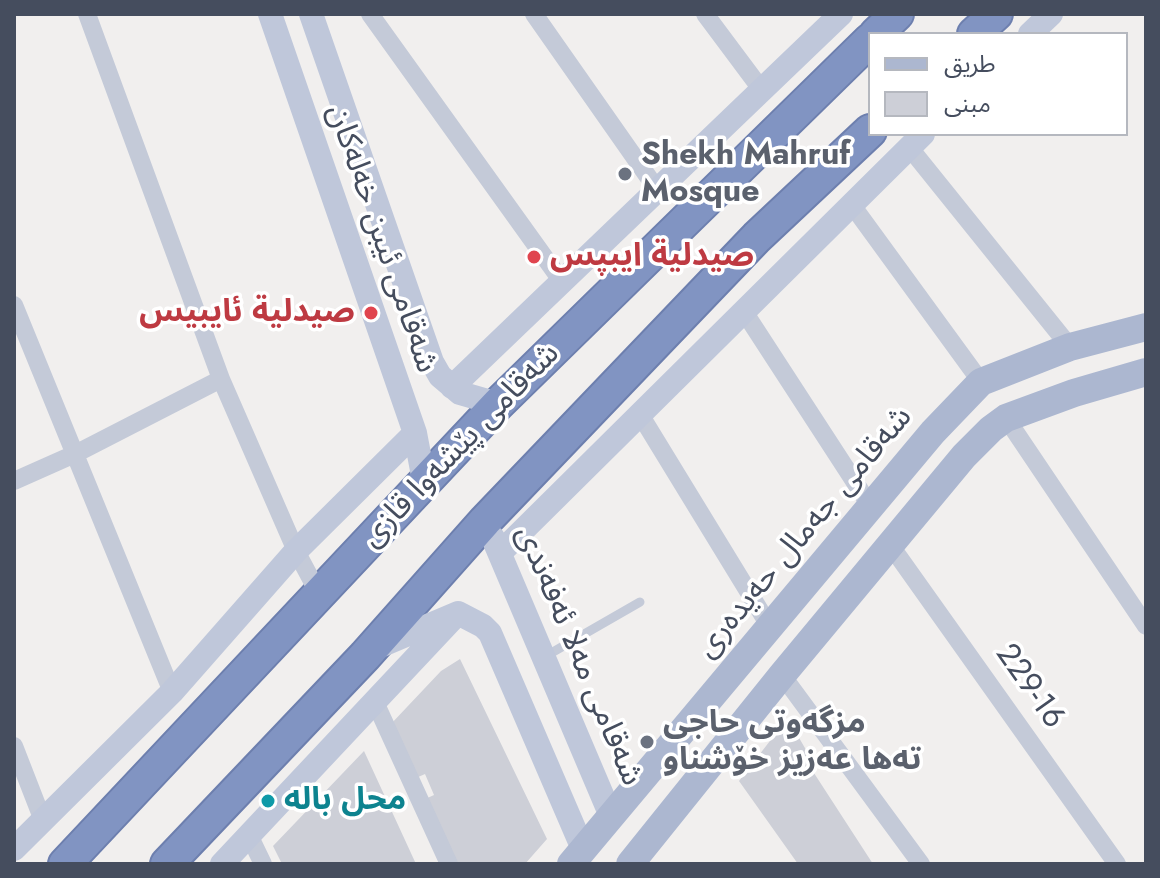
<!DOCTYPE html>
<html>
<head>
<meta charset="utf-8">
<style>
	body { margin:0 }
	#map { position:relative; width:1160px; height:878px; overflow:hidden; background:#f1efee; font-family:Jost,"Noto Sans Arabic",sans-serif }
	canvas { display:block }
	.frame { position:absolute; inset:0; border:16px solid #454d5e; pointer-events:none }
	.legend { position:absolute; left:868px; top:32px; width:260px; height:104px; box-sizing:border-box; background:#fff; border:2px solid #b5b8bf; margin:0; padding:10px 14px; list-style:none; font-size:24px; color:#454d5e }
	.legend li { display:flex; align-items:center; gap:16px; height:40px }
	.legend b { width:40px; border:2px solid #b5b8bf }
</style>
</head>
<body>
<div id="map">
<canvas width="1160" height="878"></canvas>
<div class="frame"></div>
<ul class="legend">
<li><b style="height:10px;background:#acb7d0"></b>طريق</li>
<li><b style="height:22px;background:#cdcfd7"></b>مبنى</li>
</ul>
</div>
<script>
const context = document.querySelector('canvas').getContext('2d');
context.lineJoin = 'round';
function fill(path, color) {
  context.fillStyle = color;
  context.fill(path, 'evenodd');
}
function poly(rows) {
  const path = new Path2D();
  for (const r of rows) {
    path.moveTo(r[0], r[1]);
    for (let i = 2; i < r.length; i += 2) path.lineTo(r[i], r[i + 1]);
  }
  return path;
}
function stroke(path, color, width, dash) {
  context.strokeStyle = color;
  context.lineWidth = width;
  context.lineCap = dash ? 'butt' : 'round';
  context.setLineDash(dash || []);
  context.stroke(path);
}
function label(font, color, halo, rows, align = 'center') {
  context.font = font + ' Jost,"Noto Sans Arabic",sans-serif';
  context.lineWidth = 7;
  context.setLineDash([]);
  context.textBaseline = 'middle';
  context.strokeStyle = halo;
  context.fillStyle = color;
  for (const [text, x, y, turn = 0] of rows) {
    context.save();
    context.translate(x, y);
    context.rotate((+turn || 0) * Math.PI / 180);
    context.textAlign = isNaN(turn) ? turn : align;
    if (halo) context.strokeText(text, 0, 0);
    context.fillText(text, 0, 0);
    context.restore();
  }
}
fill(poly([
	[460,659,547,839,525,864,457,864,423,800,434,795,425,774,416,778,390,725,441,671],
	[783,724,791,724,816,767,812,770,873,864,798,864,739,781],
	[364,751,416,864,282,864,273,846]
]), '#cdcfd7');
const highway = poly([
	[876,34,897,14],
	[974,34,996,14],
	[65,864,498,404,870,40],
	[167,864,365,656,485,521,757,237,870,131]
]);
stroke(highway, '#6d7fae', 36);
stroke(poly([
	[546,656,640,602]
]), '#c4cad8', 9);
stroke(poly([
	[87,14,221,379,296,551,319,594],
	[370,14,563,283],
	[534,14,656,188],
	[705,14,761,89],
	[909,147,1070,347],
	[852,205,981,382],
	[14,305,172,692],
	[743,310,871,507],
	[641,416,770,627],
	[1006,418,1146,626],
	[14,481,77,453,221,379],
	[891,546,1117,864],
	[782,675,921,864],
	[375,702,449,864],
	[14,746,42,818],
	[249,835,263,864]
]), '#c4cad8', 18);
stroke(poly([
	[270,14,415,433,425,486],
	[311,14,432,362,440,376,460,393,498,404],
	[1030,34,1051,14],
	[452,387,841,14],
	[493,538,611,816],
	[500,553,923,134],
	[380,646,458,613,483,626,490,633,583,849],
	[14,849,172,692,296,551,415,433],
	[222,864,456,615]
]), '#bfc7da', 24);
stroke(poly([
	[571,864,933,432,981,382,1070,347,1146,327],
	[630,864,782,675,964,456,991,429,1006,418,1074,393,1146,372]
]), '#acb7d0', 28);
stroke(highway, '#8194c2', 32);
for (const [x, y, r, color] of [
	[625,174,8,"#6b7280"],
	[534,257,8,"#e0444e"],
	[371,313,8,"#e0444e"],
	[647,742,8,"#6b7280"],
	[268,801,8,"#0f9aa8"]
]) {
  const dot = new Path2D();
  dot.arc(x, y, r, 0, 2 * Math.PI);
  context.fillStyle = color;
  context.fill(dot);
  stroke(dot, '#fff', 3);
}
label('bold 32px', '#5b616d', '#fff', [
	["Shekh Mahruf",641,156],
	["Mosque",641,193],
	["مزگەوتی حاجی",663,724],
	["تەها عەزیز خۆشناو",663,761]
], 'left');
label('32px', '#454d5e', '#fff', [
	["شەقامی ئیبن خەلەکان",381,239,71],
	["شەقامی پێشەوا قازی",461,446,-46],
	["شەقامی جەمال حەیدەری",805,533,-50],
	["شەقامی مەلا ئەفەندی",578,656,67],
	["229-16",1029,687,55]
]);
label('bold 32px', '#be3a42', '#fff', [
	["صيدلية ایبپس",550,257],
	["صيدلية ئايبيس",355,313,"right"]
], 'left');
label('bold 32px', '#0d838f', '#fff', [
	["محل باله",284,801]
], 'left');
</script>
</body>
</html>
